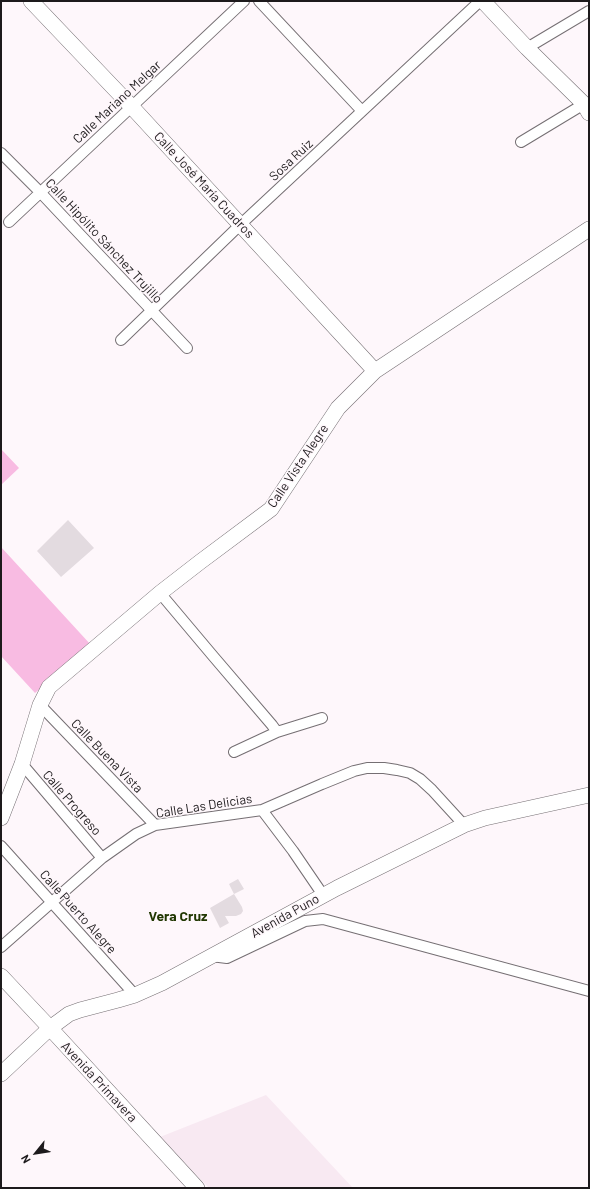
<!DOCTYPE html>
<html>
<head>
<meta charset="utf-8">
<style>
	body { margin:0 }
	#map { position:relative; width:590px; height:1189px; overflow:hidden; background:#fef7fb; font-family:Barlow,sans-serif }
	canvas { display:block }
	.frame { position:absolute; inset:0; border:2px solid #1d1a1c; pointer-events:none }
	.north { position:absolute; left:16px; top:1133px; width:40px; height:40px; -webkit-text-stroke:3px #fef7fb; paint-order:stroke; rotate:240deg; font-size:11px; font-weight:700; line-height:16px; text-align:center; color:#1d1a1c }
	.north::after { content:''; display:block; margin:auto; width:14px; height:18px; background:#1d1a1c; clip-path:polygon(50% 0,100% 100%,50% 72%,0 100%) }
</style>
</head>
<body>
<div id="map">
<canvas width="590" height="1189"></canvas>
<div class="frame"></div>
<div class="north">N</div>
</div>
<script>
const context = document.querySelector('canvas').getContext('2d');
context.lineJoin = 'round';
function fill(path, color) {
  context.fillStyle = color;
  context.fill(path, 'evenodd');
}
function poly(rows) {
  const path = new Path2D();
  for (const r of rows) {
    path.moveTo(r[0], r[1]);
    for (let i = 2; i < r.length; i += 2) path.lineTo(r[i], r[i + 1]);
  }
  return path;
}
function stroke(path, color, width, dash) {
  context.strokeStyle = color;
  context.lineWidth = width;
  context.lineCap = dash ? 'butt' : 'round';
  context.setLineDash(dash || []);
  context.stroke(path);
}
function label(font, color, halo, rows, align = 'center') {
  context.font = font + ' Barlow,sans-serif';
  context.lineWidth = 3;
  context.setLineDash([]);
  context.textBaseline = 'middle';
  context.strokeStyle = halo;
  context.fillStyle = color;
  for (const [text, x, y, turn = 0] of rows) {
    context.save();
    context.translate(x, y);
    context.rotate((+turn || 0) * Math.PI / 180);
    context.textAlign = isNaN(turn) ? turn : align;
    if (halo) context.strokeText(text, 0, 0);
    context.fillText(text, 0, 0);
    context.restore();
  }
}
fill(poly([
	[266,1095,353,1188,209,1188,160,1137]
]), '#f8e9f2');
fill(poly([
	[1,449,19,468,1,485],
	[1,547,91,645,35,693,1,656]
]), '#f8bbe2');
fill(poly([
	[68,520,94,548,61,577,37,551],
	[238,879,244,889,234,894,229,884],
	[234,894,242,907,243,911,241,914,236,916,225,916,229,923,220,928,210,908]
]), '#e3dbe0');
const street = poly([
	[259,1,362,111],
	[527,48,589,11],
	[521,142,584,104],
	[1,153,40,192,187,348],
	[9,222,244,1],
	[121,340,240,225,480,1],
	[160,593,213,656,272,725,277,732],
	[40,705,155,825],
	[234,752,277,732,322,718],
	[22,764,102,858],
	[262,810,293,851,323,895],
	[1,846,135,995],
	[1,947,102,858,136,834,155,825,262,810,322,784,354,771,367,768,384,768,397,770,410,773,420,779,432,790,464,825],
	[211,956,227,958,305,921,323,919,589,991]
]);
const secondary = poly([
	[31,1,131,106,375,371],
	[483,1,527,48,584,104,589,113],
	[1,818,22,764,40,705,49,687,160,593,200,562,271,509,338,408,375,371,589,229],
	[1,976,50,1028,197,1188],
	[1,1074,50,1028,69,1014,80,1010,118,1000,135,995,162,983,337,888,464,825,485,818,589,795]
]);
stroke(street, '#756f73', 12);
stroke(secondary, '#756f73', 16);
stroke(street, '#fff', 10);
stroke(secondary, '#fff', 15);
label('13px', '#1d1a1c', '#fef7fb', [
	["Calle Mariano Melgar",117,102,-43],
	["Sosa Ruiz",291,160,-43],
	["Calle José María Cuadros",204,185,47],
	["Calle Hipólito Sánchez Trujillo",104,241,47],
	["Calle Vista Alegre",298,466,-56],
	["Calle Buena Vista",107,756,46],
	["Calle Progreso",72,803,49],
	["Calle Las Delicias",204,806,-9],
	["Calle Puerto Alegre",78,912,48],
	["Avenida Puno",285,916,-29],
	["Avenida Primavera",99,1082,47]
]);
label('bold 14px', '#213702', '#fef7fb', [
	["Vera Cruz",178,916]
]);
</script>
</body>
</html>
